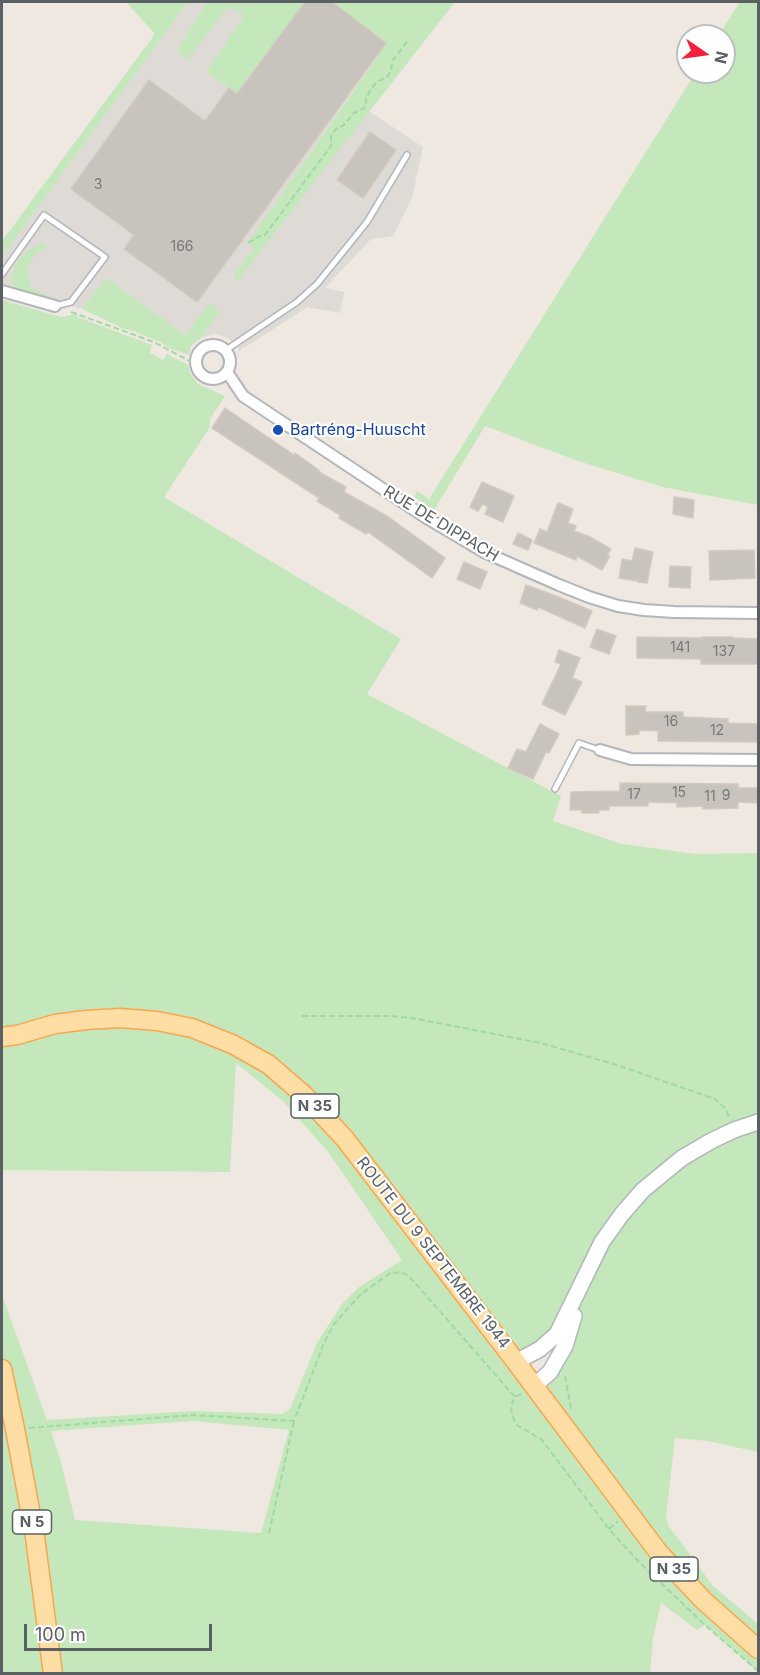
<!DOCTYPE html>
<html>
<head>
<meta charset="utf-8">
<style>
	body { margin:0 }
	#map { position:relative; width:760px; height:1675px; overflow:hidden; background:#eee8e1; font-family:Inter,sans-serif }
	canvas { display:block }
	.frame { position:absolute; inset:0; border:3px solid #5a6063; pointer-events:none }
	.north { position:absolute; left:676px; top:24px; width:60px; height:60px; box-sizing:border-box; background:#fff; border:2px solid #bdbfc1; border-radius:50%; rotate:103deg; font-size:16px; font-weight:700; line-height:24px; text-align:center; color:#5a6063 }
	.north::after { content:''; display:block; margin:auto; width:21px; height:27px; background:#f4213c; clip-path:polygon(50% 0,100% 100%,50% 72%,0 100%) }
	.scale { position:absolute; left:24px; top:1624px; width:188px; height:27px; box-sizing:border-box; border:3px solid #5a6063; border-top:0; padding-left:8px; font-size:18px; line-height:21px; white-space:nowrap; color:#5a6063; -webkit-text-stroke:4px #fff; paint-order:stroke }
</style>
</head>
<body>
<div id="map">
<canvas width="760" height="1675"></canvas>
<div class="frame"></div>
<div class="north">N</div>
<div class="scale">100 m</div>
</div>
<script>
const context = document.querySelector('canvas').getContext('2d');
context.lineJoin = 'round';
function fill(path, color) {
  context.fillStyle = color;
  context.fill(path, 'evenodd');
}
function poly(rows) {
  const path = new Path2D();
  for (const r of rows) {
    if (r.length === 3) {
      path.moveTo(r[0] + r[2], r[1]);
      path.arc(r[0], r[1], r[2], 0, 2 * Math.PI);
      continue;
    }
    path.moveTo(r[0], r[1]);
    for (let i = 2; i < r.length; i += 2) path.lineTo(r[i], r[i + 1]);
  }
  return path;
}
function stroke(path, color, width, dash) {
  context.strokeStyle = color;
  context.lineWidth = width;
  context.lineCap = dash ? 'butt' : 'round';
  context.setLineDash(dash || []);
  context.stroke(path);
}
function label(font, color, halo, rows, align = 'center') {
  context.font = font + ' Inter,sans-serif';
  context.lineWidth = 4.5;
  context.setLineDash([]);
  context.textBaseline = 'middle';
  context.strokeStyle = halo;
  context.fillStyle = color;
  for (const [text, x, y, turn = 0] of rows) {
    context.save();
    context.translate(x, y);
    context.rotate((+turn || 0) * Math.PI / 180);
    context.textAlign = isNaN(turn) ? turn : align;
    if (halo) context.strokeText(text, 0, 0);
    context.fillText(text, 0, 0);
    context.restore();
  }
}
fill(poly([
	[188,2,207,2,177,51,228,7,244,15,206,72,237,94,305,2,332,2,386,43,249,242,254,247,232,278,236,281,369,111,423,147,412,198,393,236,371,239,325,288,344,292,340,313,307,307,303,310,239,351,238,348,228,338,215,334,202,337,218,312,210,302,185,335,106,278,82,309,16,290,2,283,2,256]
]), '#dedad6');
fill(poly([
	[126,2,188,2,2,256,2,241,155,34],
	[207,2,305,2,237,94,206,72,244,15,228,7,187,60,177,51],
	[332,2,455,2,237,281,232,278,254,247,248,243,386,44],
	[740,2,758,2,758,505,663,487,578,461,485,426,434,510,414,497,417,491,429,499,696,72,724,72,724,36,718,36],
	[45,242,46,249,37,252,27,267,31,288,56,299,49,300,16,290,12,284,11,278,17,261,30,249],
	[106,278,185,335,210,302,219,312,202,337,191,346,189,355,171,349,160,342,136,332,124,329,82,309],
	[2,300,61,317,78,314,77,317,152,345,150,353,163,360,167,354,188,365,190,373,198,384,225,396,210,419,210,427,164,497,401,639,367,694,561,796,553,821,622,844,696,854,758,853,758,1452,708,1441,675,1438,666,1516,668,1525,713,1586,758,1624,758,1671,705,1625,697,1630,661,1603,653,1639,650,1673,2,1673,2,1295,47,1420,194,1411,282,1414,290,1409,317,1343,342,1304,359,1287,402,1260,329,1153,283,1101,236,1063,230,1172,2,1170],
	[573,1317,534,1386,516,1362],
	[192,1421,289,1430,261,1533,75,1520,61,1462,51,1431]
]), '#c4e7bb');
const building = poly([
	[305,2,332,2,386,43,197,302,124,249,134,235,71,189,149,80,205,121,229,88,237,94,305,2],
	[370,132,396,150,363,198,337,180,370,132],
	[225,408,294,455,295,453,320,471,319,472,346,487,344,492,387,516,445,558,432,578,368,532,366,534,339,518,340,515,317,501,319,498,212,428,225,408],
	[482,482,514,496,503,522,485,514,488,507,483,504,478,511,470,507,482,482],
	[674,497,694,500,693,518,673,514,674,497],
	[558,503,573,509,568,523,576,526,574,531,590,537,611,549,607,556,610,556,602,570,577,556,576,560,534,543,540,529,547,532,558,503],
	[518,533,532,540,528,550,513,544,518,533],
	[635,548,653,552,647,583,638,582,638,578,637,581,619,578,622,559,632,561,635,548],
	[754,550,755,578,710,580,709,551,754,550],
	[464,562,487,572,480,589,457,579,464,562],
	[670,566,691,567,690,588,669,587,670,566],
	[526,585,551,594,592,611,585,628,538,607,537,610,520,603,526,585],
	[597,629,616,636,609,654,590,647,597,629],
	[637,637,702,638,702,637,733,637,733,638,759,639,759,664,701,664,701,659,637,658,637,637],
	[559,650,580,658,572,678,582,682,565,715,542,704,561,664,555,662,559,650],
	[626,706,646,706,645,712,683,712,683,717,728,719,728,723,759,724,759,742,658,741,658,731,639,730,639,734,626,735,626,706],
	[540,724,559,734,549,753,546,752,533,779,508,768,517,749,526,752,540,724],
	[620,783,738,784,738,788,759,788,759,803,738,802,738,808,703,809,703,806,677,807,677,803,648,802,648,806,609,806,609,810,598,810,599,813,582,813,582,810,570,810,571,792,620,791,620,783]
]);
fill(building, '#c9c3be');
stroke(building, '#d3c9bf', 1.5);
const lane = poly([
	[2,274,44,215,105,257,71,302,55,306],
	[226,350,297,302,317,284,367,222,407,155],
	[555,789,579,743,599,750]
]);
const street = poly([
	[2,291,55,306],
	[213,362,17],
	[227,372,243,396,425,517,484,552,559,585,589,597,618,606,644,610,674,612,758,613],
	[600,750,631,759,758,760]
]);
const secondary = poly([
	[516,1362,540,1349,557,1334,602,1242,622,1214,643,1190,682,1158,711,1141,734,1130,758,1122],
	[534,1386,550,1372,565,1346,574,1316]
]);
const primary = poly([
	[2,1037,17,1035,55,1024,86,1020,120,1018,157,1021,192,1028,232,1044,268,1064,304,1095,345,1139,516,1362,659,1553,703,1600,758,1649],
	[2,1369,15,1429,35,1537,53,1674]
]);
stroke(lane, '#b2b6ba', 8);
stroke(street, '#b2b6ba', 14);
stroke(secondary, '#b1b7ba', 18);
stroke(primary, '#faa64e', 21);
stroke(poly([
	[248,243,258,237,265,235,331,146,331,136,336,129,344,125,354,113,363,109,366,105,366,98,371,89,377,82,388,76,391,71,392,61,407,42],
	[71,312,154,342,195,364],
	[302,1016,388,1016,412,1018,541,1043,617,1065,715,1099,725,1108,729,1117],
	[565,1376,571,1409],
	[521,1394,515,1397,511,1406,512,1416,517,1425,542,1440,609,1529,639,1562,705,1625,758,1671],
	[29,1428,193,1415,294,1421,324,1343,334,1324,361,1294,389,1274,401,1272,409,1276,515,1397],
	[609,1529,618,1521],
	[269,1533,294,1421]
]), '#9edaa1', 2, [6, 3]);
stroke(lane, '#fff', 5);
stroke(street, '#fff', 10);
stroke(secondary, '#fff', 15);
stroke(primary, '#ffdea5', 18);
for (const [x, y, r, color] of [
	[278,430,6,"#1a4fb4"]
]) {
  const dot = new Path2D();
  dot.arc(x, y, r, 0, 2 * Math.PI);
  context.fillStyle = color;
  context.fill(dot);
  stroke(dot, '#fff', 2);
}
label('14px', '#76797a', null, [
	["3",98,185],
	["166",182,247],
	["141",680,648],
	["137",724,652],
	["16",671,722],
	["12",717,731],
	["15",679,793],
	["17",634,795],
	["9",726,796],
	["11",710,797]
]);
for (const [x, y, w] of [
	[315,1106,48],
	[32,1522,39],
	[674,1569,48]
]) {
  const box = new Path2D();
  box.roundRect(x - w / 2, y - 12, w, 24, 4.5);
  context.fillStyle = '#fff';
  context.fill(box);
  stroke(box, '#5a6063', 1.5);
}
label('bold 15px', '#5a6063', null, [
	["N 35",315,1106],
	["N 5",32,1522],
	["N 35",674,1569]
]);
label('16px', '#164399', '#fff', [
	["Bartréng-Huuscht",290,430]
], 'left');
label('16px', '#5a6063', '#fff', [
	["RUE DE DIPPACH",441,524,31],
	["ROUTE DU 9 SEPTEMBRE 1944",433,1253,52]
]);
</script>
</body>
</html>
